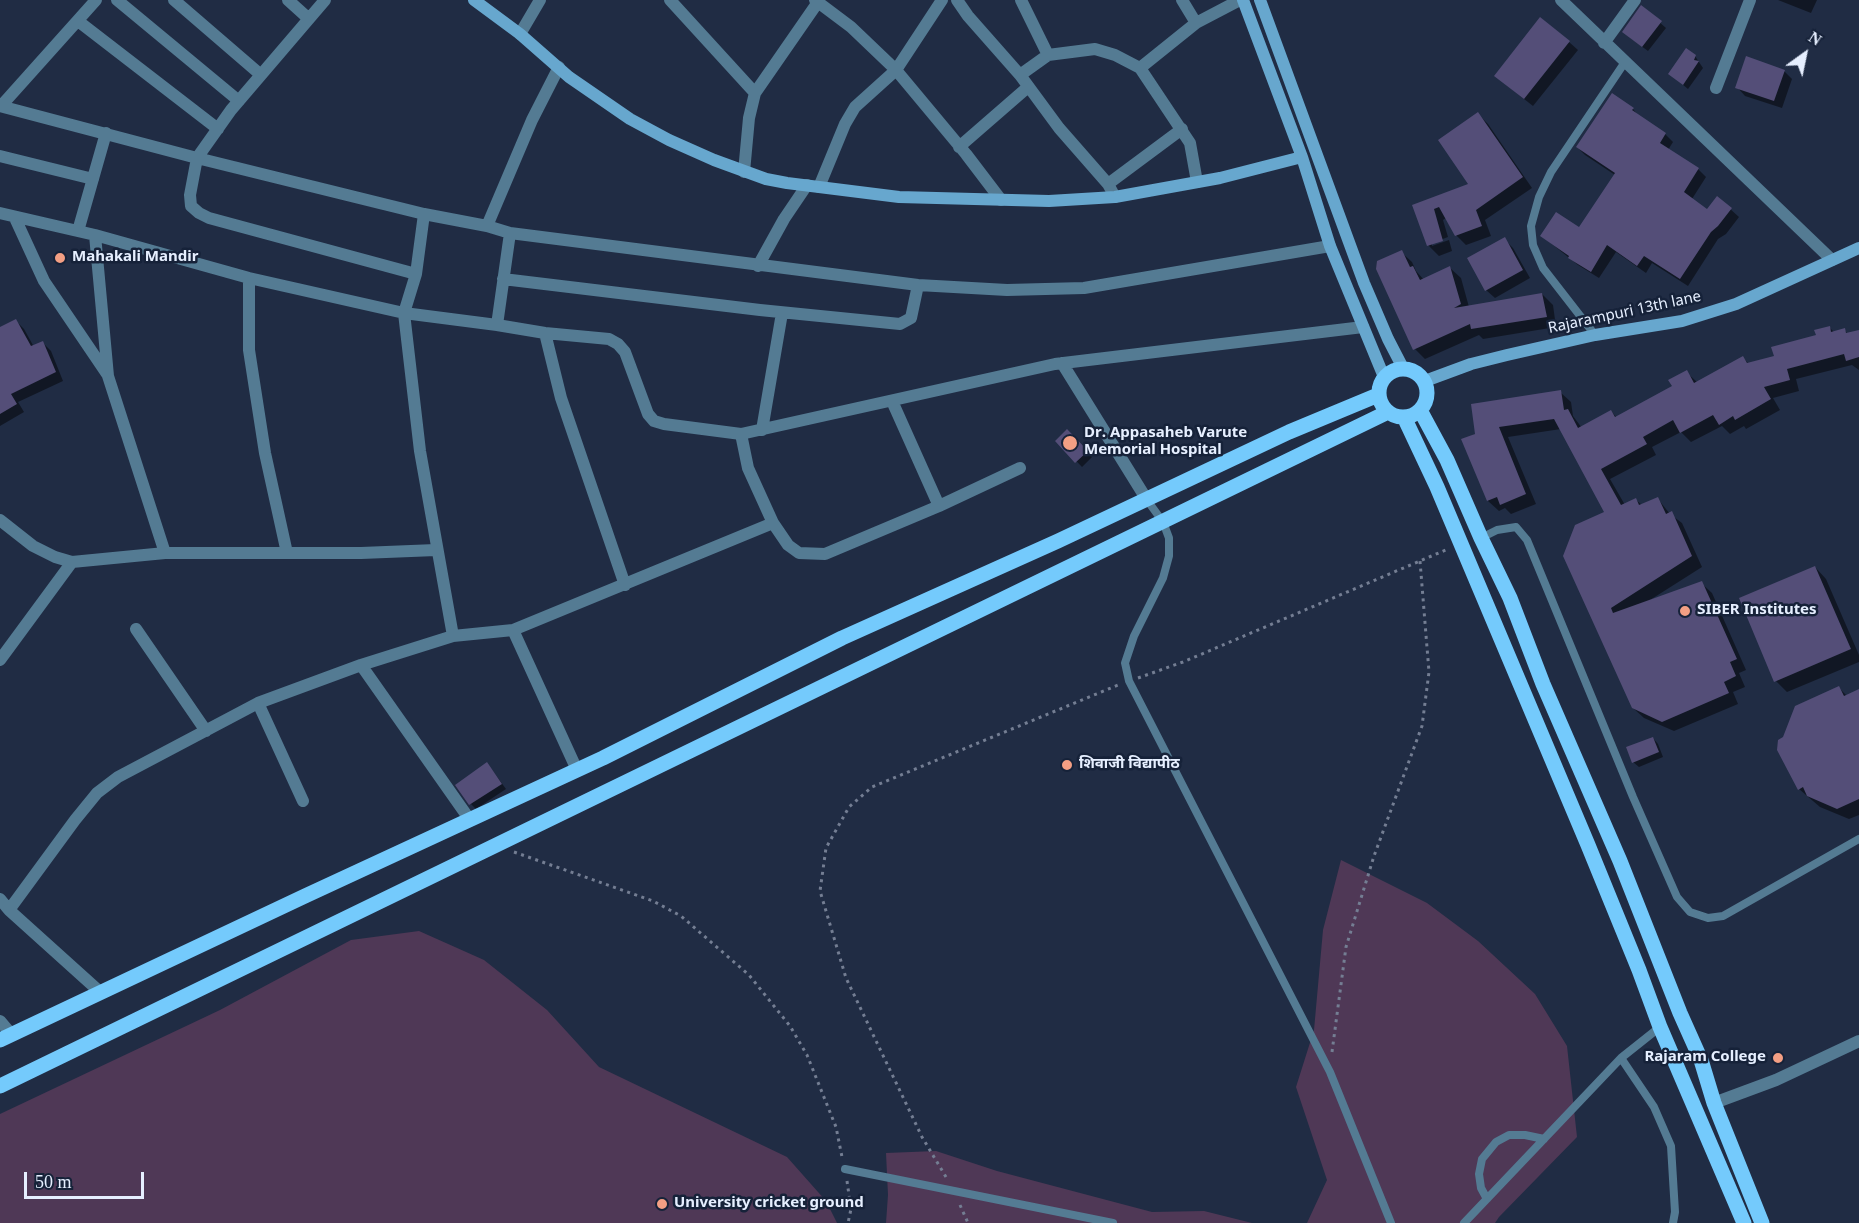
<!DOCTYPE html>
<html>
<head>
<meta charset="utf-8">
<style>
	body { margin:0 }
	#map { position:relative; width:1859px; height:1223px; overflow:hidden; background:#202c44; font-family:Georgia,serif }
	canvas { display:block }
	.north { position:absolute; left:1775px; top:24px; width:60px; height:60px; -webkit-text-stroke:4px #162239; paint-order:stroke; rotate:33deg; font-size:16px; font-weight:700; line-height:24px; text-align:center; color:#e6efff }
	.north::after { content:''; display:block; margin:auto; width:21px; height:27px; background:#e6efff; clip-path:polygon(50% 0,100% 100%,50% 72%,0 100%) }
	.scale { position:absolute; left:24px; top:1172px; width:120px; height:27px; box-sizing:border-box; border:3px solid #e6efff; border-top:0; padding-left:8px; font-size:18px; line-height:21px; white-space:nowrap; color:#e6efff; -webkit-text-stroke:4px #162239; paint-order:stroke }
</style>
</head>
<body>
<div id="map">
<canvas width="1859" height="1223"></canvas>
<div class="north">N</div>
<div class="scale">50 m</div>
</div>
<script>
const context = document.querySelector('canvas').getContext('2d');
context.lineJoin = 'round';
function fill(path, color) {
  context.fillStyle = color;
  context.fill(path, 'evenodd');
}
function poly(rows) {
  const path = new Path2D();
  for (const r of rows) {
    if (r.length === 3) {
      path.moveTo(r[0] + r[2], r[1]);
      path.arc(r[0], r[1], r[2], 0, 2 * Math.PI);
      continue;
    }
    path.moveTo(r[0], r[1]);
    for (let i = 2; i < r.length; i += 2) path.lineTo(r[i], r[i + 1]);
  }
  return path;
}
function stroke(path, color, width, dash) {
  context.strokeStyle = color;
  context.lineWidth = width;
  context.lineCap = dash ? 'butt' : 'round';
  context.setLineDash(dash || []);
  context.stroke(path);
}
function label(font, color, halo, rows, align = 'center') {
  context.font = font + ' Georgia,"Noto Sans Devanagari",serif';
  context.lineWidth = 5;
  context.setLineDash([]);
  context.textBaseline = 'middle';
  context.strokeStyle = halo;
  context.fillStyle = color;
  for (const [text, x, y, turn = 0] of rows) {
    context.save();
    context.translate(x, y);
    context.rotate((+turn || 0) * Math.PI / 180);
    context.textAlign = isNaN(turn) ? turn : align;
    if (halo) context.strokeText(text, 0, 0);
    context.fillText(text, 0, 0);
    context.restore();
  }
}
fill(poly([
	[1341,860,1427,903,1478,941,1535,994,1567,1046,1577,1137,1499,1217,1495,1223,1307,1223,1327,1180,1296,1087,1314,1030,1323,930],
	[419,931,484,960,547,1010,599,1067,787,1157,826,1201,837,1223,0,1223,0,1114,220,1010,351,940],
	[936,1151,997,1171,1152,1212,1204,1211,1252,1223,886,1223,888,1195,886,1153]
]), '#4f3856');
fill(poly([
	[1778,0,1817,0,1811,13],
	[1642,7,1666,28,1648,51,1629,37],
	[1569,42,1578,50,1533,106,1505,84],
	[1695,56,1703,68,1688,89,1670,74],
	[1784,71,1792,79,1782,108,1745,96,1737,87],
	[1612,95,1633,109,1640,118,1665,134,1673,142,1668,150,1698,169,1706,177,1692,199,1708,211,1718,198,1739,217,1726,234,1718,239,1688,286,1652,263,1646,273,1616,252,1599,278,1578,265,1542,236,1580,229,1615,175,1585,155,1577,147],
	[1478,114,1488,124,1532,188,1485,220,1491,236,1466,245,1456,235,1446,218,1443,220,1448,237,1432,243,1432,246,1449,240,1452,251,1439,256,1429,246,1413,206,1470,184],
	[1504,239,1513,248,1530,278,1495,298,1486,290],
	[1401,252,1412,262,1416,271,1424,280,1450,268,1461,278,1469,307,1542,294,1553,305,1556,327,1483,339,1479,335,1425,359,1415,349],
	[16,321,24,329,34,347,43,343,51,351,63,381,18,402,24,412,0,426,0,328],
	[1829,327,1835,333,1844,330,1848,334,1859,331,1859,370,1852,365,1796,379,1799,391,1773,398,1780,410,1746,429,1744,426,1730,434,1722,426,1691,442,1681,432,1652,447,1656,455,1610,479,1625,505,1636,500,1642,505,1658,499,1670,514,1682,523,1702,567,1650,600,1701,583,1712,593,1746,670,1739,673,1745,687,1733,692,1738,704,1674,731,1644,718,1633,708,1565,556,1606,513,1561,429,1508,437,1536,504,1511,514,1505,508,1499,511,1488,501,1463,440,1560,392,1571,402,1573,416,1582,428,1611,411,1617,418,1674,386,1686,372,1697,382,1743,358,1749,364,1776,357,1818,336],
	[1067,431,1092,457,1082,467,1057,441],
	[1815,567,1826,579,1859,655,1859,662,1787,692,1776,681],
	[1839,688,1847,696,1859,691,1859,815,1849,819,1820,807,1799,789],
	[1653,738,1658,744,1663,757,1639,767,1633,762],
	[492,770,506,789,476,809,471,804]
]), '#0007');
fill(poly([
	[1641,5,1662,21,1642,47,1622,32],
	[1540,17,1570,41,1524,99,1494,76],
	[1686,48,1696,55,1694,60,1699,61,1683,85,1668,74],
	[1746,56,1785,70,1774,101,1735,88],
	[1612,93,1634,108,1632,110,1666,133,1660,143,1699,168,1684,192,1707,209,1717,196,1732,208,1718,226,1711,232,1680,279,1644,256,1637,266,1607,245,1591,272,1568,258,1569,256,1540,236,1556,212,1579,227,1615,173,1576,147],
	[1478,112,1523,177,1476,210,1482,226,1455,236,1439,207,1434,209,1443,241,1427,246,1412,205,1468,184,1438,140],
	[1505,237,1523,270,1485,291,1467,258],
	[1402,250,1410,267,1413,266,1420,280,1450,266,1461,304,1454,308,1542,293,1547,317,1471,329,1470,324,1413,350,1376,269,1377,261],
	[16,319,31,346,43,341,56,372,11,394,17,404,0,414,0,327],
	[1830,326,1831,332,1845,328,1846,333,1859,330,1859,357,1846,361,1844,354,1787,369,1790,380,1764,387,1771,399,1735,420,1733,416,1719,425,1713,415,1680,433,1673,420,1643,437,1647,444,1601,469,1621,505,1636,498,1639,505,1658,497,1666,514,1672,511,1692,556,1611,608,1613,613,1702,581,1737,659,1730,662,1736,676,1724,682,1729,693,1662,722,1632,708,1563,556,1575,525,1604,512,1554,419,1499,427,1526,494,1500,505,1497,497,1487,501,1461,439,1475,434,1471,404,1561,390,1564,410,1568,409,1578,428,1611,410,1615,417,1672,386,1668,380,1687,370,1694,383,1743,356,1747,363,1774,356,1771,347,1816,335,1814,330],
	[1067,429,1088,451,1075,463,1055,441],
	[1815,566,1851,649,1774,682,1739,598],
	[1839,686,1844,696,1859,689,1859,799,1837,809,1807,796,1803,787,1798,790,1777,750,1778,740,1783,737,1795,706],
	[1653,737,1659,752,1632,763,1626,747],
	[487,762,502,784,469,805,455,785]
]), '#544e78');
stroke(poly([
	[1138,678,1183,662,1448,549],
	[514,852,653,901,681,916,749,975,790,1026,807,1055,836,1127,842,1157],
	[1332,1052,1346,947,1374,856,1422,726,1429,672,1420,561],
	[946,1177,922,1137,846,978,820,891,826,848,849,807,872,787,1118,685],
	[847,1181,851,1209,848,1223],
	[960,1205,968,1223]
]), '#747e93', 3, [3, 4.5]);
stroke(poly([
	[1595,335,1543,268,1533,245,1531,226,1539,197,1551,172,1625,62],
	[1147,500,1163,522,1169,538,1169,556,1163,578,1134,636,1125,663,1129,681,1330,1072,1391,1223],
	[1481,538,1497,530,1516,527,1527,540,1633,797,1677,897,1690,912,1708,918,1723,916,1859,839],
	[1621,1058,1654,1107,1671,1146,1675,1212,1673,1223],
	[845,1169,1113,1223],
	[1487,1199,1481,1188,1479,1174,1482,1159,1496,1142,1509,1135,1525,1135,1544,1139],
	[1464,1223,1621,1058,1660,1027]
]), '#547b93', 8);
stroke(poly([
	[117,0,239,101],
	[174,0,261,75],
	[288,0,309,19],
	[325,0,231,110,197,158,190,195,191,206,199,213,209,218,416,274],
	[670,0,755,93],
	[815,0,851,27,896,70,966,154,1001,200],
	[957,0,968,16,1020,75,1059,128,1108,184,1115,197],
	[1021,0,1048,55],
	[1182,0,1196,23],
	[1561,0,1832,260],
	[78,21,218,129],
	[520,34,540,0],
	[1604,43,1635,0],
	[1140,68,1196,23,1240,0],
	[1020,75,1048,55,1095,49,1115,55,1140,68,1190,143,1197,182],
	[1716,88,1750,0],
	[0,106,197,158,424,214,487,226,510,233,918,285,1007,290,1084,288,1330,246],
	[1,106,96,0],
	[959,147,1028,87],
	[0,156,93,179],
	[744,172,749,118,755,93,818,2],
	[1108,184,1182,129],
	[819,187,845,124,855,107,896,70,942,0],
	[0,213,95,235,249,278,404,313,497,325,545,333,609,339,618,344,625,352,648,414,654,421,664,424,741,434,1055,364,1363,327],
	[424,214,416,274,404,313,420,451,453,636],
	[15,218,44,281,107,374],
	[487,226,532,120,559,67],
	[78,231,106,133],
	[95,235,108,376,165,553],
	[758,266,784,219,807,185],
	[249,278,249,350,265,453,287,553],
	[503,279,760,310,900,324,911,318,918,285],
	[497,325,510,233],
	[545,333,561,398,625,585],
	[1062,363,1147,500],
	[892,401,939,506],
	[762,430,782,313],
	[741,434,748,468,773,523,788,545,799,553,825,554,939,506,1020,468],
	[0,520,33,546,55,557,72,562,165,553,361,553,436,550],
	[136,629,206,731],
	[513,630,577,770],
	[0,660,72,562],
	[361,665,470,820],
	[258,703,303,801],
	[0,899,9,910,100,992],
	[9,910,75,820,97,793,118,777,258,703,361,665,453,636,513,630,773,523],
	[0,1021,11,1034],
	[1714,1103,1776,1080,1859,1041]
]), '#547b93', 12);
stroke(poly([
	[474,0,520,34,569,77,630,119,669,140,714,160,766,179,787,183,899,197,1049,201,1115,197,1220,178,1302,157],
	[1243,0,1302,157,1330,246,1384,377],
	[1260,0,1364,283,1388,339,1403,368],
	[1425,381,1471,364,1507,355,1595,335,1682,321,1736,304,1859,248]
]), '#67a7ce', 12);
stroke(poly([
	[1403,393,24],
	[1420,410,1447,460,1481,538,1510,598,1543,684,1620,861,1680,1013,1701,1060,1714,1103,1762,1223],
	[1404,417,1437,487,1588,845,1639,970,1660,1027,1744,1223],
	[0,1040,305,896,603,758,842,638,1058,541,1289,432,1378,395],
	[0,1086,1388,412]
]), '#74cafc', 15);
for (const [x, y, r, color] of [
	[60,258,6,"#f39f84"],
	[1070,443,8,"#f39f84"],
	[1685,611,6,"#f39f84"],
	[1067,765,6,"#f39f84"],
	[1778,1058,6,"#f39f84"],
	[662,1204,6,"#f39f84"]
]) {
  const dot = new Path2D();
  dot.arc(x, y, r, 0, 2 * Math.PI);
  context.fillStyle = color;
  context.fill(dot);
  stroke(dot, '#162239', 2);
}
label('bold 15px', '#e6efff', '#162239', [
	["Mahakali Mandir",72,258],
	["Dr. Appasaheb Varute",1084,434],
	["Memorial Hospital",1084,451],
	["SIBER Institutes",1697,611],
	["शिवाजी विद्यापीठ",1079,765],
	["Rajaram College",1766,1058,"right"],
	["University cricket ground",674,1204]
], 'left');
label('15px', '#e6efff', '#162239', [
	["Rajarampuri 13th lane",1625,314,-12]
]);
</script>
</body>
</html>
